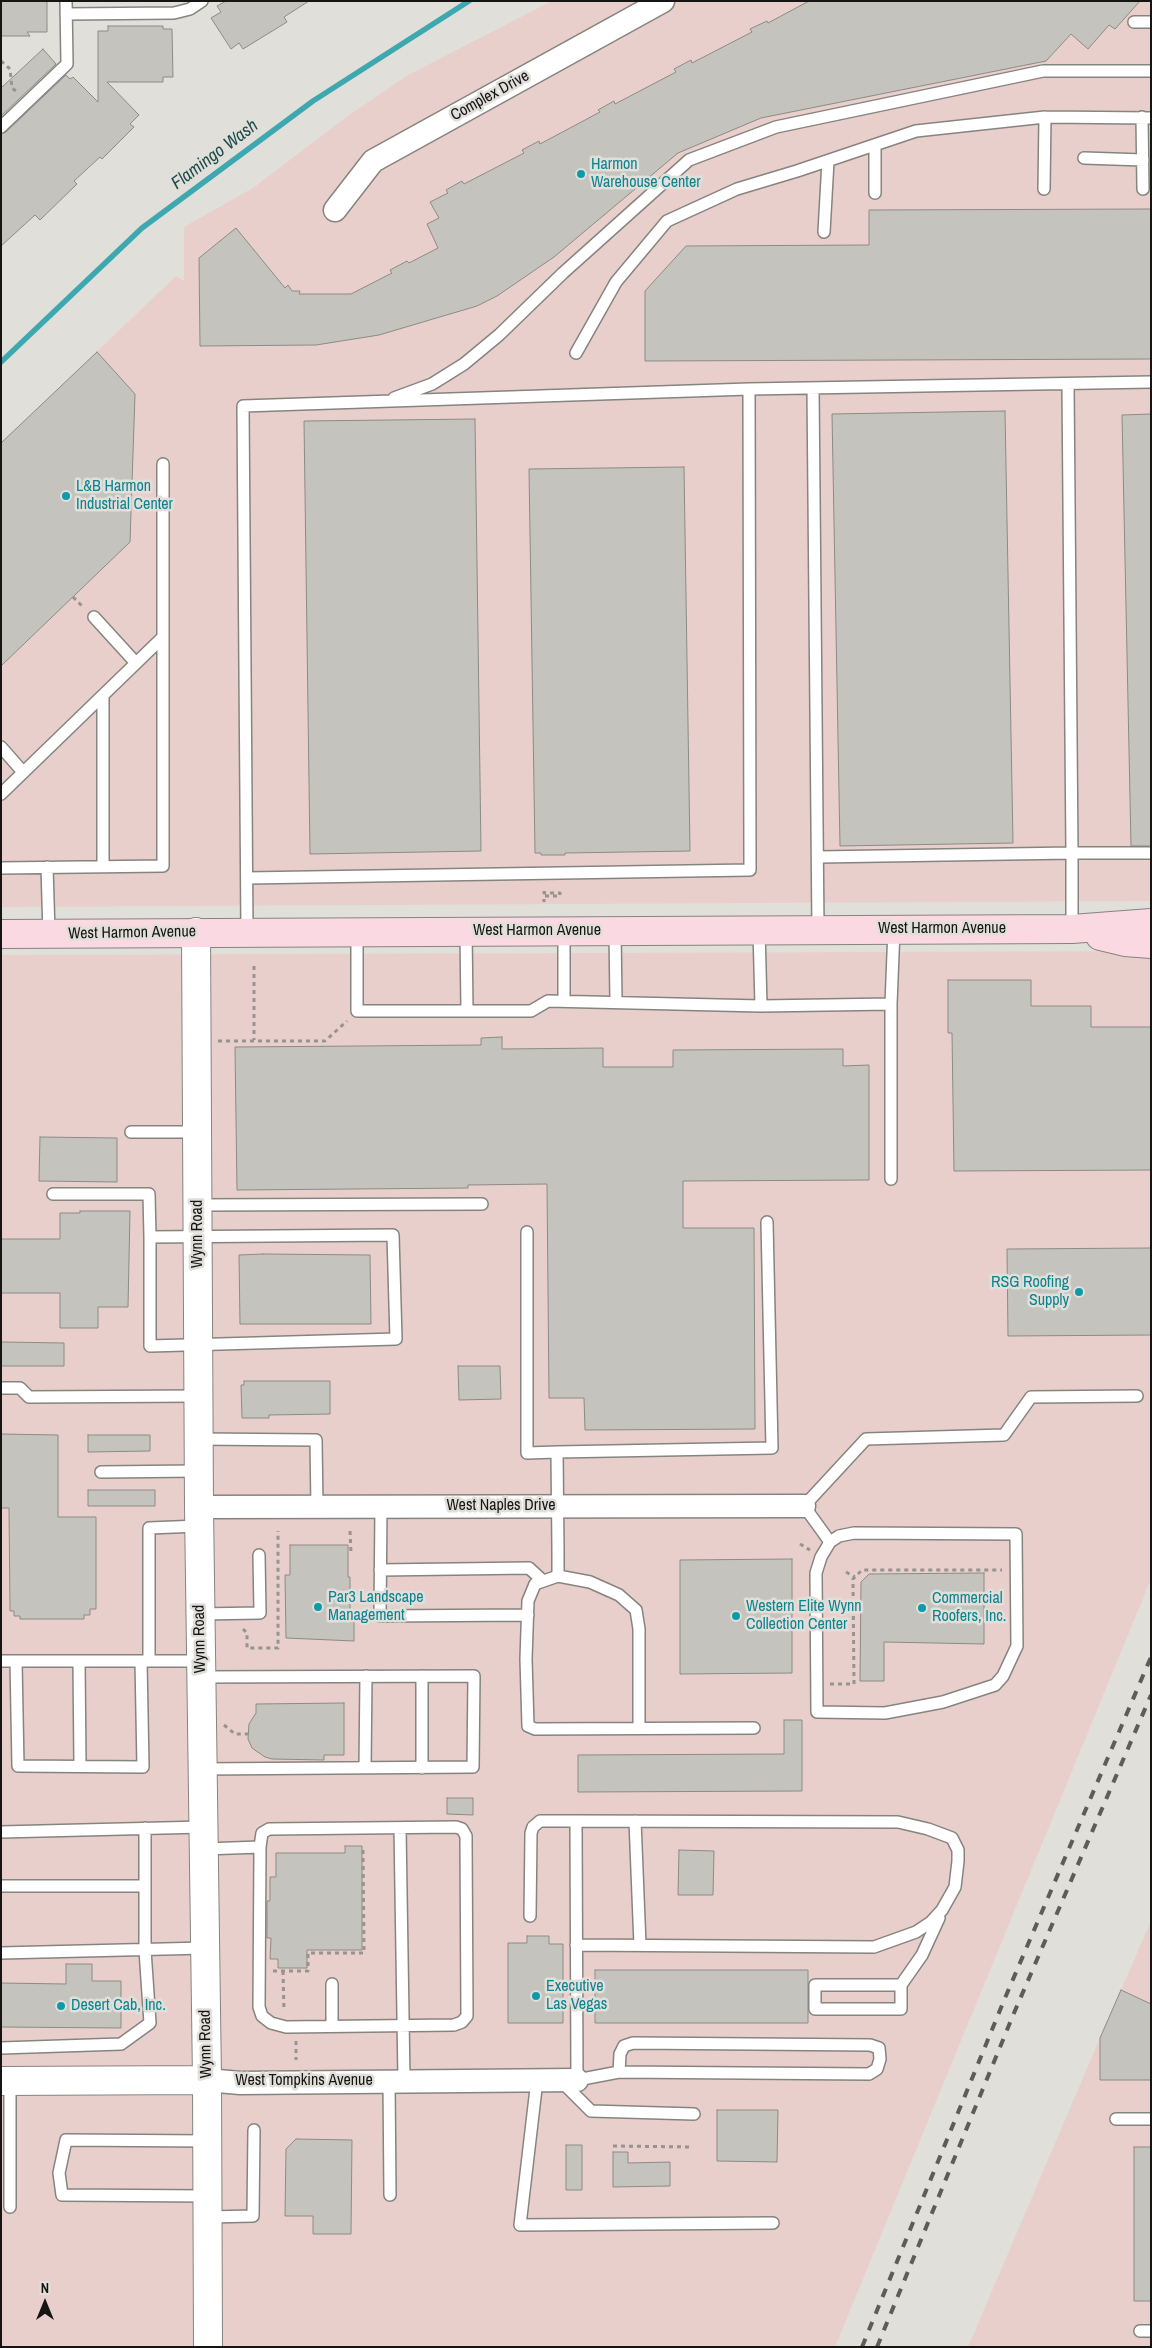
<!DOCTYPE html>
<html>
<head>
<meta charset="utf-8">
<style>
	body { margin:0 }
	#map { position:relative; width:1152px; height:2348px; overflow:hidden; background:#e1dfda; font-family:"Archivo Narrow",sans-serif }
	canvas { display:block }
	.frame { position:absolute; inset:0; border:2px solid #161513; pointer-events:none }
	.north { position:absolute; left:20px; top:2278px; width:50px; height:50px; -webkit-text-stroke:4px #e1dfda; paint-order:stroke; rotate:0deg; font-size:14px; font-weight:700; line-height:20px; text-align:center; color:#161513 }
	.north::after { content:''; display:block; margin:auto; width:18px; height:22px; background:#161513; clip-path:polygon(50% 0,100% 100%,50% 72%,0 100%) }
</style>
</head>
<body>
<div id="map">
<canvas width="1152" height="2348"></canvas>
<div class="frame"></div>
<div class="north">N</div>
</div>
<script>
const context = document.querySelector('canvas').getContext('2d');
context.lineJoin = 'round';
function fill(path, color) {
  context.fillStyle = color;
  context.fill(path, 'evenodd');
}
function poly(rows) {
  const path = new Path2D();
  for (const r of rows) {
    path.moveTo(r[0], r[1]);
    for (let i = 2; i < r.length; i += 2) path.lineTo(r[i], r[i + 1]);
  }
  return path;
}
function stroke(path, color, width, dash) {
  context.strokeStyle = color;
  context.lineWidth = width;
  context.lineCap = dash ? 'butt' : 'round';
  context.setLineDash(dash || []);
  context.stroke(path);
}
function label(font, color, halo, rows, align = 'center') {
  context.font = font + ' "Archivo Narrow",sans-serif';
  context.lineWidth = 5;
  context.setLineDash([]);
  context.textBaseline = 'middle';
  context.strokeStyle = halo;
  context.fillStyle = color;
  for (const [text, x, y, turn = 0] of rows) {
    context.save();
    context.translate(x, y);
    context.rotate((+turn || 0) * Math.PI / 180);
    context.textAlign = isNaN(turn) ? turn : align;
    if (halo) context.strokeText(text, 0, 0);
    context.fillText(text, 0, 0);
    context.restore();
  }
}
fill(poly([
	[552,1,1151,1,1151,901,1,907,1,443,176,276,184,281,184,227,253,188,345,118,408,75],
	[1151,951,1151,1579,835,2347,1,2347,1,955],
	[1151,1921,1151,2347,968,2347,1100,2038]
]), '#e9cfcc');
stroke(poly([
	[1,362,142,228,313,101,469,1]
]), '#3ea8b0', 5.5);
const building = poly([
	[1,1,47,1,47,32,27,32,30,36,1,36,1,1],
	[226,1,309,1,284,17,287,22,243,49,239,43,231,49,211,18,221,12,217,6,226,1],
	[809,1,1140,1,1115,29,1109,25,1088,49,1071,34,1046,61,761,118,678,153,554,257,497,296,477,306,379,335,316,345,200,346,199,258,236,228,285,288,288,285,292,291,300,291,299,294,351,294,392,273,390,270,407,261,409,263,438,248,427,224,439,218,430,202,448,193,446,190,462,181,464,184,524,153,522,150,539,141,540,144,600,112,598,110,614,101,615,104,676,72,674,69,691,60,692,63,752,32,750,29,767,21,768,23,809,1],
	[108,26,163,26,163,29,172,29,173,77,163,77,163,82,107,82,139,115,130,124,134,127,102,159,100,157,74,181,77,184,40,220,35,215,1,246,1,134,6,132,66,75,70,79,73,77,98,102,98,31,108,31,108,26],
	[43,49,56,64,1,116,1,88,43,49],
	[1151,209,1151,359,645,361,645,291,686,246,869,245,869,210,1151,209],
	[97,352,135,394,130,542,1,666,1,443,97,352],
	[1005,411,1013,843,840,846,832,414,1005,411],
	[1151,414,1151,846,1131,846,1122,415,1151,414],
	[475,419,481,851,310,854,304,421,475,419],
	[684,467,690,851,565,853,565,855,541,855,541,853,535,853,529,469,684,467],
	[948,980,1031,980,1031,1006,1091,1006,1091,1027,1151,1027,1151,1170,954,1171,952,1033,948,1033,948,980],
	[502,1037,502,1049,603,1048,603,1067,673,1067,673,1050,843,1049,843,1066,869,1065,869,1180,683,1181,683,1228,754,1228,755,1429,585,1430,584,1398,549,1398,547,1184,468,1185,468,1188,237,1190,235,1047,481,1045,481,1038,502,1037],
	[40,1137,117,1138,117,1182,39,1181,40,1137],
	[80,1211,130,1211,128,1307,98,1307,98,1328,60,1328,60,1293,1,1293,1,1239,60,1239,60,1213,80,1213,80,1211],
	[1151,1248,1151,1335,1008,1336,1007,1249,1151,1248],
	[263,1254,370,1255,371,1324,240,1324,239,1255,263,1254],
	[1,1342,64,1343,64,1366,1,1366,1,1342],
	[458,1366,500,1366,501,1399,459,1400,458,1366],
	[244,1381,330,1381,330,1414,269,1415,269,1418,242,1418,241,1385,244,1385,244,1381],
	[1,1434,58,1435,58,1517,96,1517,96,1609,90,1609,90,1615,84,1615,84,1619,20,1619,20,1616,14,1616,14,1611,10,1611,9,1508,1,1508,1,1434],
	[88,1435,150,1435,150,1451,88,1452,88,1435],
	[88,1490,155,1490,155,1506,88,1506,88,1490],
	[290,1545,348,1545,348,1577,350,1577,350,1622,354,1622,354,1641,286,1638,285,1575,290,1575,290,1545],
	[792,1559,792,1673,680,1674,680,1560,792,1559],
	[984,1573,984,1644,884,1642,884,1681,860,1681,861,1582,869,1574,984,1573],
	[344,1703,344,1755,324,1755,324,1760,272,1759,265,1757,252,1748,248,1739,249,1724,256,1713,256,1704,344,1703],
	[784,1720,802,1720,802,1791,578,1792,578,1755,784,1754,784,1720],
	[447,1798,473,1798,473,1815,447,1814,447,1798],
	[345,1846,362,1846,362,1950,307,1950,307,1968,278,1968,278,1959,270,1959,271,1938,267,1938,267,1901,270,1901,270,1877,276,1877,276,1853,345,1853,345,1846],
	[679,1850,714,1851,713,1895,678,1895,679,1850],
	[527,1936,549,1936,549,1944,563,1944,563,2023,508,2023,508,1943,527,1943,527,1936],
	[66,1964,92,1964,92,1981,121,1981,121,2028,1,2027,1,1983,66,1984,66,1964],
	[595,1970,808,1970,808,2023,595,2023,595,1970],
	[1121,1990,1151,2004,1151,2080,1100,2080,1100,2038,1121,1990],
	[717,2110,778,2110,777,2162,717,2161,717,2110],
	[296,2139,352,2140,351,2234,313,2234,313,2216,285,2216,286,2149,296,2139],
	[566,2145,582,2145,582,2190,566,2190,566,2145],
	[1134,2147,1151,2147,1151,2301,1134,2301,1134,2147],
	[613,2152,628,2152,628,2163,670,2162,670,2186,613,2187,613,2152]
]);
fill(building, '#c4c3bd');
stroke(building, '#8c8b86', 1);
const service = poly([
	[66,14,174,13,190,9,202,1],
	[1134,22,1151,22],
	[1142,117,1143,189],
	[1,127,67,64,66,1],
	[875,145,875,193],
	[1084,158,1143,160],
	[1044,189,1045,117],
	[824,232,828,161],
	[576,353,616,282,667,221,737,189,797,171,916,131,1045,117,1151,118],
	[1068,384,1072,853,1151,853],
	[813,388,818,930],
	[394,398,432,384,464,364,499,335,563,273,689,160,776,127,1043,71,1151,71],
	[94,617,136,663],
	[103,695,103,866],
	[1,747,23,772],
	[1,794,162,638],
	[818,857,1072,853,1072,929],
	[47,867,49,933],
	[1,868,163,866,163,464],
	[247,878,750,870,749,389],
	[759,930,761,1006],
	[357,931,357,1011,467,1011,466,931],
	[564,931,564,1001],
	[615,931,616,1002],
	[247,932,243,406,749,389,1151,382],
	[891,1004,894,929],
	[467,1011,531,1011,548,1001,761,1006,891,1004,891,1179],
	[131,1132,197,1132],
	[53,1194,149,1194,150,1237,393,1235,396,1339,150,1346,150,1237],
	[197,1205,482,1204],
	[527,1232,527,1453,557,1452,558,1550,558,1576,535,1584,528,1601,526,1659,528,1726,535,1729,754,1728],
	[1,1388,20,1388,29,1397,198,1396],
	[198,1439,316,1440,317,1507],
	[557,1452,772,1448,767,1222],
	[101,1472,198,1471],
	[381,1506,380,1616,528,1615],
	[830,1542,839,1536,854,1533,1016,1534,1017,1646,1003,1676,995,1685,943,1702,885,1713,817,1712,816,1573,821,1557,830,1542,804,1506,866,1439,1004,1435,1031,1397,1137,1396],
	[380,1570,529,1568,543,1581],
	[558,1576,590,1582,619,1595,636,1610,639,1629,639,1728],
	[200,1614,260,1613,259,1555],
	[1,1661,201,1661],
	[16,1661,18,1766,143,1767,141,1661],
	[79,1661,80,1766],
	[149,1661,149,1528,199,1526],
	[422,1676,422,1768],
	[201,1677,474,1676,473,1767,202,1769],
	[365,1768,366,1676],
	[576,1821,898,1822,928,1829,952,1838,958,1850,958,1861,955,1887,942,1910,931,1922,916,1932,874,1947,576,1945],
	[635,1821,640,1945],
	[456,1827,462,1829,466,1836,467,2016,462,2022,454,2025,286,2027,271,2023,262,2016,259,2007,260,1847,262,1833,269,1829,456,1827],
	[400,1828,404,2080],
	[1,1832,203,1827],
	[204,1849,260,1847],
	[1,1886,145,1886],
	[530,1916,531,1833,533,1827,540,1821,576,1821,577,2080,619,2072,869,2074,877,2069,880,2059,879,2048,870,2045,633,2043,624,2046,620,2054,619,2072],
	[1,1953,205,1948],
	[901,1985,815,1985,815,2009,901,2009,901,1985,922,1955,939,1918],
	[332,2026,332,1984],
	[1,2048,121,2044,150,2023,145,1950,145,1828],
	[537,2080,520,2225,773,2223],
	[10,2081,10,2207],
	[389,2081,390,2195],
	[562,2082,591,2111,694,2114],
	[1116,2119,1151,2119],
	[207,2141,66,2140,59,2173,62,2195,207,2196],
	[208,2217,253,2216,254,2130],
	[1140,2331,1151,2331]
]);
const minor = poly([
	[335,210,373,161,663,1],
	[199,1507,804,1506],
	[207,2080,240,2083,577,2080]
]);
const tertiary = poly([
	[196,932,199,1508,207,2080,208,2347],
	[1,2081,207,2080]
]);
const secondary = poly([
	[1,934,1072,929,1151,923],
	[1100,936,1125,942,1151,944]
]);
stroke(service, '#86847f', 14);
stroke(minor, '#86847f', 25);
stroke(tertiary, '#86847f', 30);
stroke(secondary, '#86847f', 30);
stroke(poly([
	[1,61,10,69,12,88,17,92],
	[73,597,84,608],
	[544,891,544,893,560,893,560,896,544,896,544,902],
	[254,966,254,1040],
	[218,1041,325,1041,347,1021],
	[350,1531,351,1553],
	[800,1544,810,1550],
	[846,1572,855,1577],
	[243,1629,247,1633,247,1648,278,1648,278,1531],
	[830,1684,854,1684,853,1579,862,1570,1002,1570],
	[224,1725,235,1734,248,1734],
	[273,1971,308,1971,308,1953,364,1953,363,1847],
	[283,1971,284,2011],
	[296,2041,296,2060],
	[613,2146,691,2147]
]), '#969490', 3, [4, 4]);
stroke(service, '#fff', 11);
stroke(minor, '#fff', 22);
stroke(tertiary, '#fff', 28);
stroke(secondary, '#fad9e3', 28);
stroke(poly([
	[862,2347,1005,1998,1151,1657],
	[877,2347,1014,2013,1151,1695]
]), '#5e5c59', 4, [9, 9]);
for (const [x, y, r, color] of [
	[581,174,5,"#0f9aa8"],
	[66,496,5,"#0f9aa8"],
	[1079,1292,5,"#0f9aa8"],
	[318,1607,5,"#0f9aa8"],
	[922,1608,5,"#0f9aa8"],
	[736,1616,5,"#0f9aa8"],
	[536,1996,5,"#0f9aa8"],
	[61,2006,5,"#0f9aa8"]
]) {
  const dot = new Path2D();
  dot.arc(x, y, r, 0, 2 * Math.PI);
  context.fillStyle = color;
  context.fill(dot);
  stroke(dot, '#e1dfda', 2);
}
label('16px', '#161513', '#e1dfda', [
	["Complex Drive",490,96,-29],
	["West Harmon Avenue",942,929],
	["West Harmon Avenue",537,931],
	["West Harmon Avenue",132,933,-1],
	["Wynn Road",198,1234,-90],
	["West Naples Drive",501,1506],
	["Wynn Road",200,1639,-91],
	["Wynn Road",206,2044,-91],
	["West Tompkins Avenue",304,2081]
]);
label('16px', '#0d838f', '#e1dfda', [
	["Harmon",591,165],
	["Warehouse Center",591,183],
	["L&B Harmon",76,487],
	["Industrial Center",76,505],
	["RSG Roofing",1069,1283,"right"],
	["Supply",1069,1301,"right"],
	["Par3 Landscape",328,1598],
	["Management",328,1616],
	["Commercial",932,1599],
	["Roofers, Inc.",932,1617],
	["Western Elite Wynn",746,1607],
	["Collection Center",746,1625],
	["Executive",546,1987],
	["Las Vegas",546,2005],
	["Desert Cab, Inc.",71,2006]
], 'left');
label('italic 18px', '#1c4b4e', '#e1dfda', [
	["Flamingo Wash",215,155,-37]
]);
</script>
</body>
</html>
